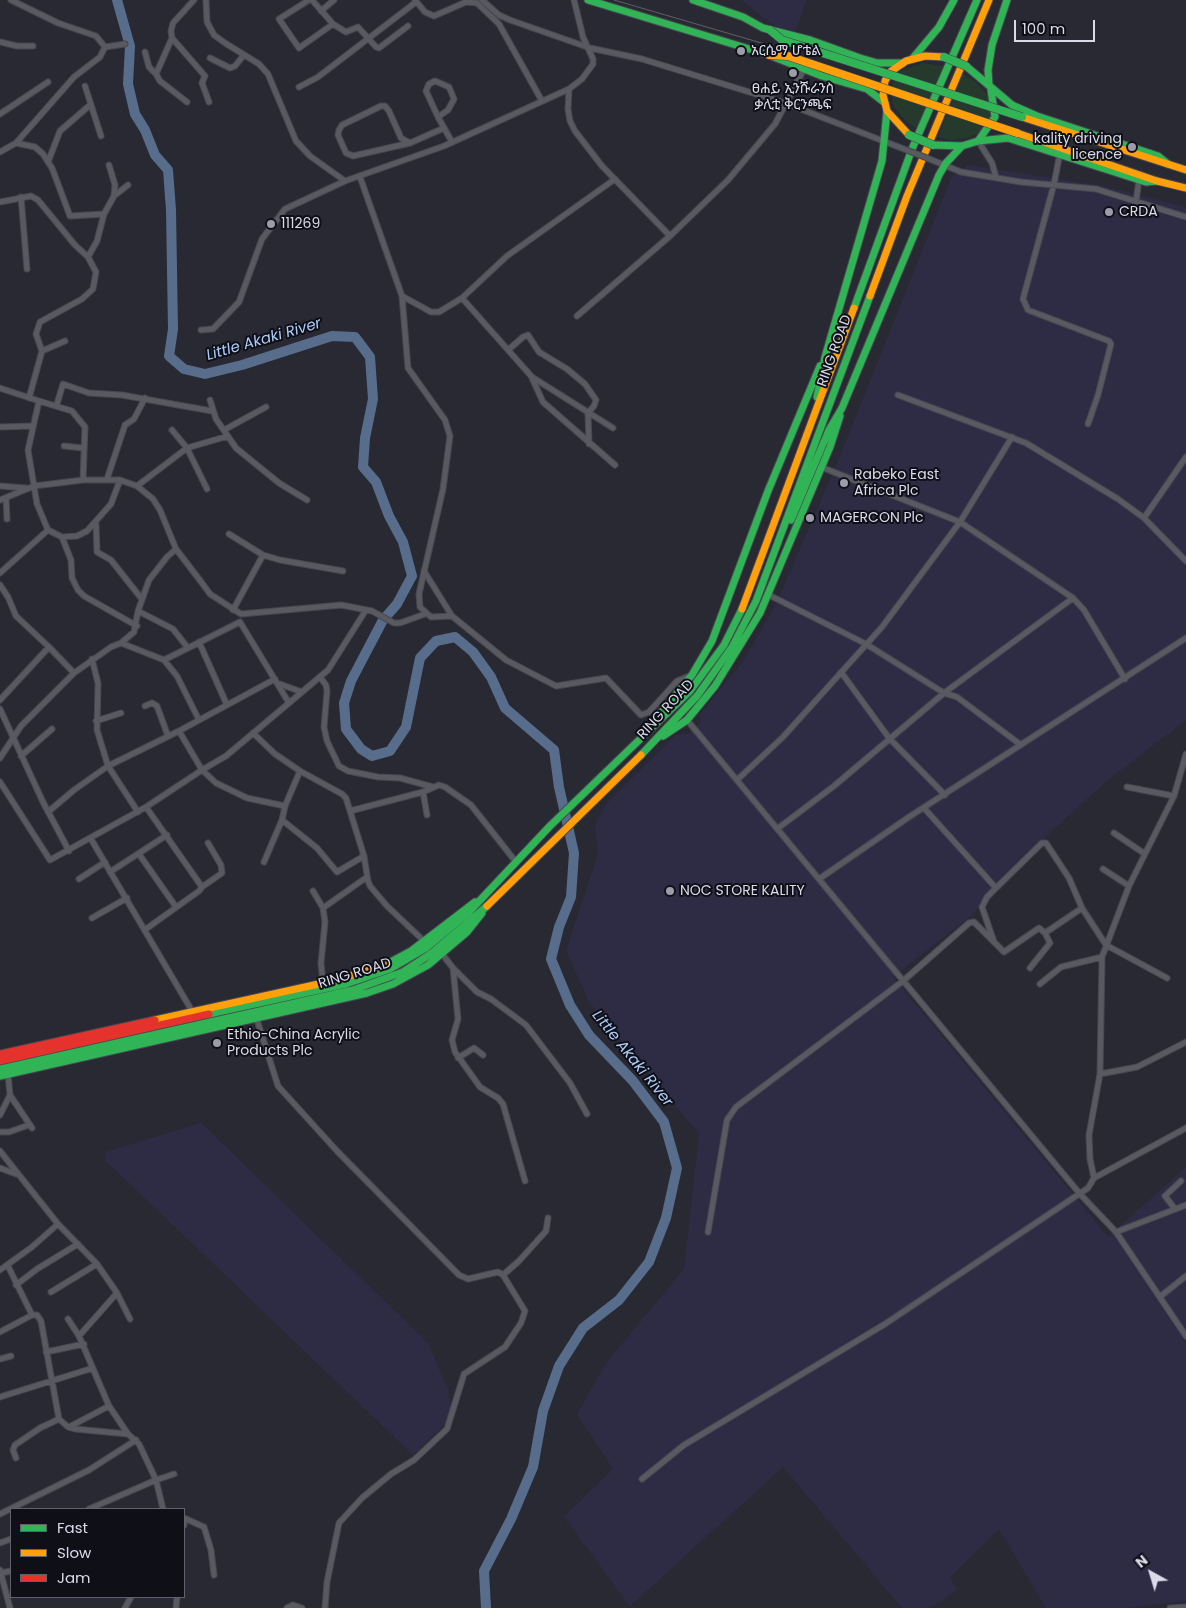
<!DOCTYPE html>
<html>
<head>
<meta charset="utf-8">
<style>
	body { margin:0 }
	#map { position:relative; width:1186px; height:1608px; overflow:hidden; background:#292934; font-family:Poppins,sans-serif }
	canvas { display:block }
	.legend { position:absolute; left:10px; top:1508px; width:175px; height:90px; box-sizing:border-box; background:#0f0f18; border:1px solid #61606c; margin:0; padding:6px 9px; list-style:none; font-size:15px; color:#dbdae9 }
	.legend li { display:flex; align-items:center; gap:10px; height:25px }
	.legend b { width:25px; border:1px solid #61606c }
	.north { position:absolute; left:1126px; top:1548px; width:50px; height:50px; -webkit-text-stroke:4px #0f0f18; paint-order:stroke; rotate:321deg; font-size:14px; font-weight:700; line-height:20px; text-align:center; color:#dbdae9 }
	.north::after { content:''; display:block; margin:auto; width:18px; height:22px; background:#dbdae9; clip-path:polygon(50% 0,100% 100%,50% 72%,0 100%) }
	.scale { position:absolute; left:1014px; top:20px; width:81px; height:22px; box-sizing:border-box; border:2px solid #dbdae9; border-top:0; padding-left:6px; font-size:15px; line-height:18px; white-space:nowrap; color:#dbdae9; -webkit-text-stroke:4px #0f0f18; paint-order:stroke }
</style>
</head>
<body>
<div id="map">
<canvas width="1186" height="1608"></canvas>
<ul class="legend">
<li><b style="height:6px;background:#30b455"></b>Fast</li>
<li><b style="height:6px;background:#ff9f0a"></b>Slow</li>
<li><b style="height:6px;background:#e5322d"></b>Jam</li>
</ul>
<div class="north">N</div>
<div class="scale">100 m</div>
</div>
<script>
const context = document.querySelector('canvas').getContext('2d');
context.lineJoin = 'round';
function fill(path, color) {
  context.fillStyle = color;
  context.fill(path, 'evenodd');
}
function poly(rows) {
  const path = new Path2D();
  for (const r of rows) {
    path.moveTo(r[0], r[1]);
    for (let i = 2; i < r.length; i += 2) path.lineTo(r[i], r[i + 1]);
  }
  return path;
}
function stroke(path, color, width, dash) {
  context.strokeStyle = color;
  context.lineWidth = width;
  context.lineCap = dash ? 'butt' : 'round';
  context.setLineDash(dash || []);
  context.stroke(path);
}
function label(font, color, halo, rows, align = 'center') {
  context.font = font + ' Poppins,"Noto Sans Ethiopic",sans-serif';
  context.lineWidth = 4;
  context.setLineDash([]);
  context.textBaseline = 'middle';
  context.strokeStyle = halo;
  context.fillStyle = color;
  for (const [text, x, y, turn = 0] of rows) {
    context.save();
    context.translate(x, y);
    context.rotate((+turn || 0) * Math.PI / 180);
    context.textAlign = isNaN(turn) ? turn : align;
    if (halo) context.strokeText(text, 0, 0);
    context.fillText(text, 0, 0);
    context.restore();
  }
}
fill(poly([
	[741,0,807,0,793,36,775,26],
	[968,165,1103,186,1186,207,1186,720,1104,783,1000,879,973,914,893,977,1108,1237,1186,1167,1186,1601,1127,1608,1046,1608,999,1529,950,1577,957,1590,930,1608,902,1608,783,1467,630,1606,564,1517,613,1469,577,1414,606,1363,684,1269,699,1134,589,1002,566,950,598,854,595,824,607,803,676,735,688,734,701,722,700,714,742,663,775,606,836,466,952,176],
	[201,1123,428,1343,448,1390,452,1417,413,1455,105,1160,106,1152]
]), '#2e2c45');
fill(poly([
	[923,63,944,66,919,130,906,121,894,107,890,88,899,72],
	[963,74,976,82,988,96,991,110,990,121,983,131,969,138,950,140,938,137]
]), '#253a2d');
stroke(poly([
	[117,0,130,46,128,84,135,114,145,130,155,155,168,170,171,210,173,329,169,356,184,369,205,374,242,365,332,336,355,337,370,357,373,399,365,438,363,467,376,482,389,516,403,542,412,576,397,604,383,620,351,681,344,703,346,729,361,749,372,756,390,751,406,727,420,658,436,641,455,637,473,652,491,677,505,708,554,750,559,787,574,853,571,897,559,927,551,959,570,1005,589,1035,633,1081,664,1122,677,1168,666,1218,649,1262,619,1300,583,1328,559,1366,543,1411,533,1467,511,1519,484,1571,486,1608]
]), '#586d8c', 10);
const street = poly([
	[194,0,173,23,171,31,172,38,205,76,202,83,209,102],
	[206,0,207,22,214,35,225,43,259,64,268,74,296,141,310,156,345,181],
	[309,0,279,19,299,48,333,24,346,32,358,27,376,47,379,48,408,26],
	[312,0,333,24],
	[415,0,425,12,434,16,466,2,477,3,499,24,542,101],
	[482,0,499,15,510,20,590,48,642,59,785,103,904,149],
	[321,11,334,0],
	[172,38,156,74,160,81,187,102],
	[0,42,17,46,33,46],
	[105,47,125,44],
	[145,52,149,67,156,74],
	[210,58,230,68,235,66,244,55],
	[85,86,101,136],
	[299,87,318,77,416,2],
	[569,89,568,109,570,121,575,131,602,166,670,236],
	[0,114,48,82],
	[438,117,448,110,454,99,449,87,435,81,429,84,426,91,438,117,452,142],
	[978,141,992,163,996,177],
	[16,143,35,147,43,154,52,168,70,216,104,214],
	[410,143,401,138,389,111,385,106,381,106,342,125,339,130,338,135,346,153,353,156,410,143,444,128],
	[0,152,16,143,74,77,100,57,105,47,96,36,58,23,11,0],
	[1060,153,1054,184,1023,299,1028,310,1109,341,1111,344,1098,395,1088,424],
	[927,158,961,172,1021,182,1096,189,1186,217],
	[48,162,60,131,90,105],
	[109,165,115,185,114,195],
	[360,177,402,296,408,368,445,420,450,436,443,489,419,594,420,607,431,617,452,616,506,660,556,686,606,678,641,715,649,712,677,681,692,675],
	[21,197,27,269],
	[0,202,31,196,38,200,75,245,88,257,96,272,93,289,82,299,40,322,36,334,42,351,29,398],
	[1136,202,1139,179],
	[88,257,97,241,104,214,114,196,128,185],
	[402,296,431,312,439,312,462,298,507,256,615,179],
	[462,298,532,377,613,428],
	[577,316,670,236,728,180,775,124,804,69],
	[201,330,213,329,239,302,262,239,285,209,345,181,444,146,569,89,582,79,593,64,593,59,583,37,574,0],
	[508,350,523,337,528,335,539,352,567,369,585,384,596,400,594,406,588,413,589,444],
	[42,351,65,341],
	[532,378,543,402,615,465],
	[0,388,39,401],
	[898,395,1026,443,1118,499,1144,518,1186,561],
	[210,400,216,419,236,448,279,483,307,500],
	[57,404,63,384,89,393,122,395,212,411],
	[0,427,31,426],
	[172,430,187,448,207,489],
	[224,430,266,407],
	[64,446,83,448],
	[107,479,125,425,134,419,145,398],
	[0,486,26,488],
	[137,486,187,448,228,436],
	[6,498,7,519],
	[0,500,34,486,83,480,120,480,137,486,153,499,160,510,176,549,202,583,210,594,241,614,341,605,372,611,394,623,400,623,425,614],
	[1144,518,1186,457],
	[96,524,97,552,111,560,141,598],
	[48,530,62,537,77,536,87,531,111,504,120,480],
	[229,534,263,555,280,560,343,571],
	[62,537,71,560,72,578,78,590,84,596,137,626],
	[176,549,167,557,149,580,138,611,173,629,188,648],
	[424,571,452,616],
	[0,573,48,530,37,504,28,450,39,401,72,411,85,427,83,480],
	[0,585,8,597,16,616,49,647],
	[769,595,866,644,944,693,957,697,1021,745],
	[1073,598,1084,610,1125,679],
	[233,610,263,555],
	[199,642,227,705],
	[121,643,134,632,138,611],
	[92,659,98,683,97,730,108,766,138,812],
	[164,660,177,676,199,720],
	[841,672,889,738,945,795],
	[320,677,326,685,327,691,324,727,327,741,339,766,348,771,378,777,400,778,433,787],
	[277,683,302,692],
	[0,700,49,647,74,673],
	[289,703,328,670,366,610],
	[145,706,152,703,157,706,168,736],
	[0,709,43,802,69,851],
	[687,720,1080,1194,1116,1232,1186,1336],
	[96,721,121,713],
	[179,731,275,679],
	[253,733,275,754,300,771,342,794,346,798,350,811,423,792,439,785,445,787,471,805,516,862],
	[21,756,52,729],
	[0,758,21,726,74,673,111,647,121,643,164,660,240,622,289,703,226,756,202,770,179,731,108,766,74,790,48,812],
	[737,780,783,737,882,627,960,522,1012,437],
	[0,782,50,860,146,807,202,770,216,783,247,798,285,806,282,820,264,862],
	[1127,787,1174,796],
	[423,792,427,815],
	[285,806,300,771],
	[924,808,996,888],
	[350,811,364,856,368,881,370,886,387,906,424,941],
	[282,820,317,848,337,872,364,856],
	[777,829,834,786,944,693,1073,598,960,522,821,467],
	[1114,833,1145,854],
	[91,839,192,1011],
	[139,854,176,907],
	[1103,869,1129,886],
	[110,872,167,835],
	[79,879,105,862],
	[819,879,909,817,1186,638],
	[202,887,222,873,221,865,208,843],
	[313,891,323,908,325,922,321,963,323,983],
	[323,908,367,877],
	[1082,908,1045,933,1039,928,1004,952,994,942,982,907,987,897,996,888,1042,843,1046,843,1069,878,1082,908,1106,945,1167,978],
	[92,918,127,898],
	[146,929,199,891,202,887,146,807],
	[443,955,453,968,458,1019,452,1040,455,1052,480,1087,498,1098,503,1104,525,1181],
	[453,968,477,992,491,999,526,1025,570,1083,587,1114],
	[1030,968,1050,943,1045,933],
	[1040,984,1061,967,1102,957],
	[257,1020,278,1086,337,1151,459,1275,468,1279,498,1272,503,1275,525,1311,521,1323,505,1347,464,1374,447,1429,414,1460,391,1474,362,1498,339,1523,327,1582,325,1608],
	[458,1058,474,1048,483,1055],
	[1100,1074,1137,1067,1186,1042],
	[10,1095,32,1128],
	[0,1115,10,1095,8,1074],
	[0,1132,9,1132,29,1125],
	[0,1151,58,1224,97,1264,117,1293,130,1319],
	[0,1168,16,1174],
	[1094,1178,1186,1128],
	[1175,1209,1165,1196,1181,1181],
	[708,1232,727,1120,736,1107,903,981,969,923,974,922,994,942],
	[1116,1232,1186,1205],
	[8,1266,32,1315],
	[0,1270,32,1247,58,1224],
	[503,1275,519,1261,546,1231,548,1218],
	[16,1285,37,1269,78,1244],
	[51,1292,97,1264],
	[117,1293,79,1336,109,1406,128,1434],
	[1161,1296,1186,1276],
	[68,1319,79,1336],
	[0,1332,32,1315,37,1315,41,1321,59,1419,68,1427,75,1429,128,1434,139,1444,156,1480,174,1474],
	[46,1352,84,1344],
	[0,1359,11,1356],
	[0,1397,93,1368],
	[69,1427,109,1406],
	[16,1458,13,1450,15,1445,40,1428,59,1419],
	[642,1479,684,1445,885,1324,1088,1188,1094,1178,1090,1159,1089,1135,1100,1074,1102,957,1129,886,1174,796,1186,754],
	[89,1509,156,1480,163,1509],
	[0,1514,89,1470,136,1440],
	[184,1525,184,1518,204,1527,211,1550,214,1575],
	[0,1543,11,1539],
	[0,1570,10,1608],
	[1,1573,11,1571],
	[125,1608,131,1597],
	[176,1608,177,1597],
	[287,1608,293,1605,302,1608],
	[1170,1608,1186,1607]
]);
const fast = poly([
	[588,0,769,55,822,76,867,89,885,103],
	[693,0,743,17,763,28,810,40,860,58,877,63,903,63],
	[913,58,939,27,954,0],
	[966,66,1012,105,1037,116,1158,156,1168,164],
	[989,85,988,70,992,45,1007,0],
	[978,141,995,117,991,90],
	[933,145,962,146,978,141,1008,138,1146,182,1157,181],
	[854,308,912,149,977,0],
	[817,397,825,357,882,161,887,111],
	[791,520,829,430,842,408,939,175,946,163,962,146],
	[656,719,692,675,712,641,768,491,820,366],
	[663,736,687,720,715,686,760,613,830,447,840,416],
	[641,755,697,696,732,647,756,601,870,296],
	[385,965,411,951,475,902],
	[209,1014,346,984,390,969,426,948,469,912,550,826,690,691,724,645,742,609],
	[0,1069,353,990,403,972,432,953,487,906],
	[0,1076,367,993,393,984,428,965,467,932,482,913]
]);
const slow = poly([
	[1022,117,1186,170],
	[1017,133,1157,181,1186,188],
	[909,135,887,111,883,95,885,81,890,72,906,61,925,56,944,57],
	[870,296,907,196,989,0],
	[742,609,854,308],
	[487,906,641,755],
	[155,1020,337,980,385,965]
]);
const jam = poly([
	[0,1054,155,1020],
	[0,1061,209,1014]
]);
stroke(street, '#474751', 7);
stroke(fast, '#474751', 9);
stroke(slow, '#474751', 9);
stroke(jam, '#474751', 9);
stroke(street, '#595961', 5);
stroke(fast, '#30b455', 7);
stroke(slow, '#ff9f0a', 7);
stroke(jam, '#e5322d', 7);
stroke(poly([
	[614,0,782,49]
]), '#606069', 1);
const streetBridge = poly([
	[904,149,927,158]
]);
const fastBridge = poly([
	[770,30,782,40,1022,117],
	[944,57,966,66],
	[909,135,933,145]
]);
const slowBridge = poly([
	[769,55,788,56,1017,133]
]);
stroke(streetBridge, '#474751', 7, []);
stroke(fastBridge, '#474751', 9, []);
stroke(slowBridge, '#474751', 9, []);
stroke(streetBridge, '#595961', 5);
stroke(fastBridge, '#30b455', 8);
stroke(slowBridge, '#ff9f0a', 8);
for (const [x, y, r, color] of [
	[741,51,5,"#9d9caa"],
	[793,73,5,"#9d9caa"],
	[1132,147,5,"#9d9caa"],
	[1109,212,5,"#9d9caa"],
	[271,224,5,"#9d9caa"],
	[844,483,5,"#9d9caa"],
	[810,518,5,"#9d9caa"],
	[670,891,5,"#9d9caa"],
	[217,1043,5,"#9d9caa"]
]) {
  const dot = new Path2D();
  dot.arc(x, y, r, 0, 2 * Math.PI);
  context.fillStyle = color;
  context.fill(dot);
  stroke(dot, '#0f0f18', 2);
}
label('14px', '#dbdae9', '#0f0f18', [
	["አርሴማ ሆቴል",751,51],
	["ፀሐይ ኢንሹራንስ",793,89,"center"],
	["ቃሊቲ ቅርንጫፍ",793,105,"center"],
	["kality driving",1122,139,"right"],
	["licence",1122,155,"right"],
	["CRDA",1119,212],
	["111269",281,224],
	["Rabeko East",854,475],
	["Africa Plc",854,491],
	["MAGERCON Plc",820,518],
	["NOC STORE KALITY",680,891],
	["Ethio-China Acrylic",227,1035],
	["Products Plc",227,1051]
], 'left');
label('14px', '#dbdae9', '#0f0f18', [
	["RING ROAD",835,351,-70],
	["RING ROAD",666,710,-47],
	["RING ROAD",355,974,-17]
]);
label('italic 15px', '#aecdf9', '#0f0f18', [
	["Little Akaki River",264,340,-16],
	["Little Akaki River",632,1059,51]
]);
</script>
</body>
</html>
